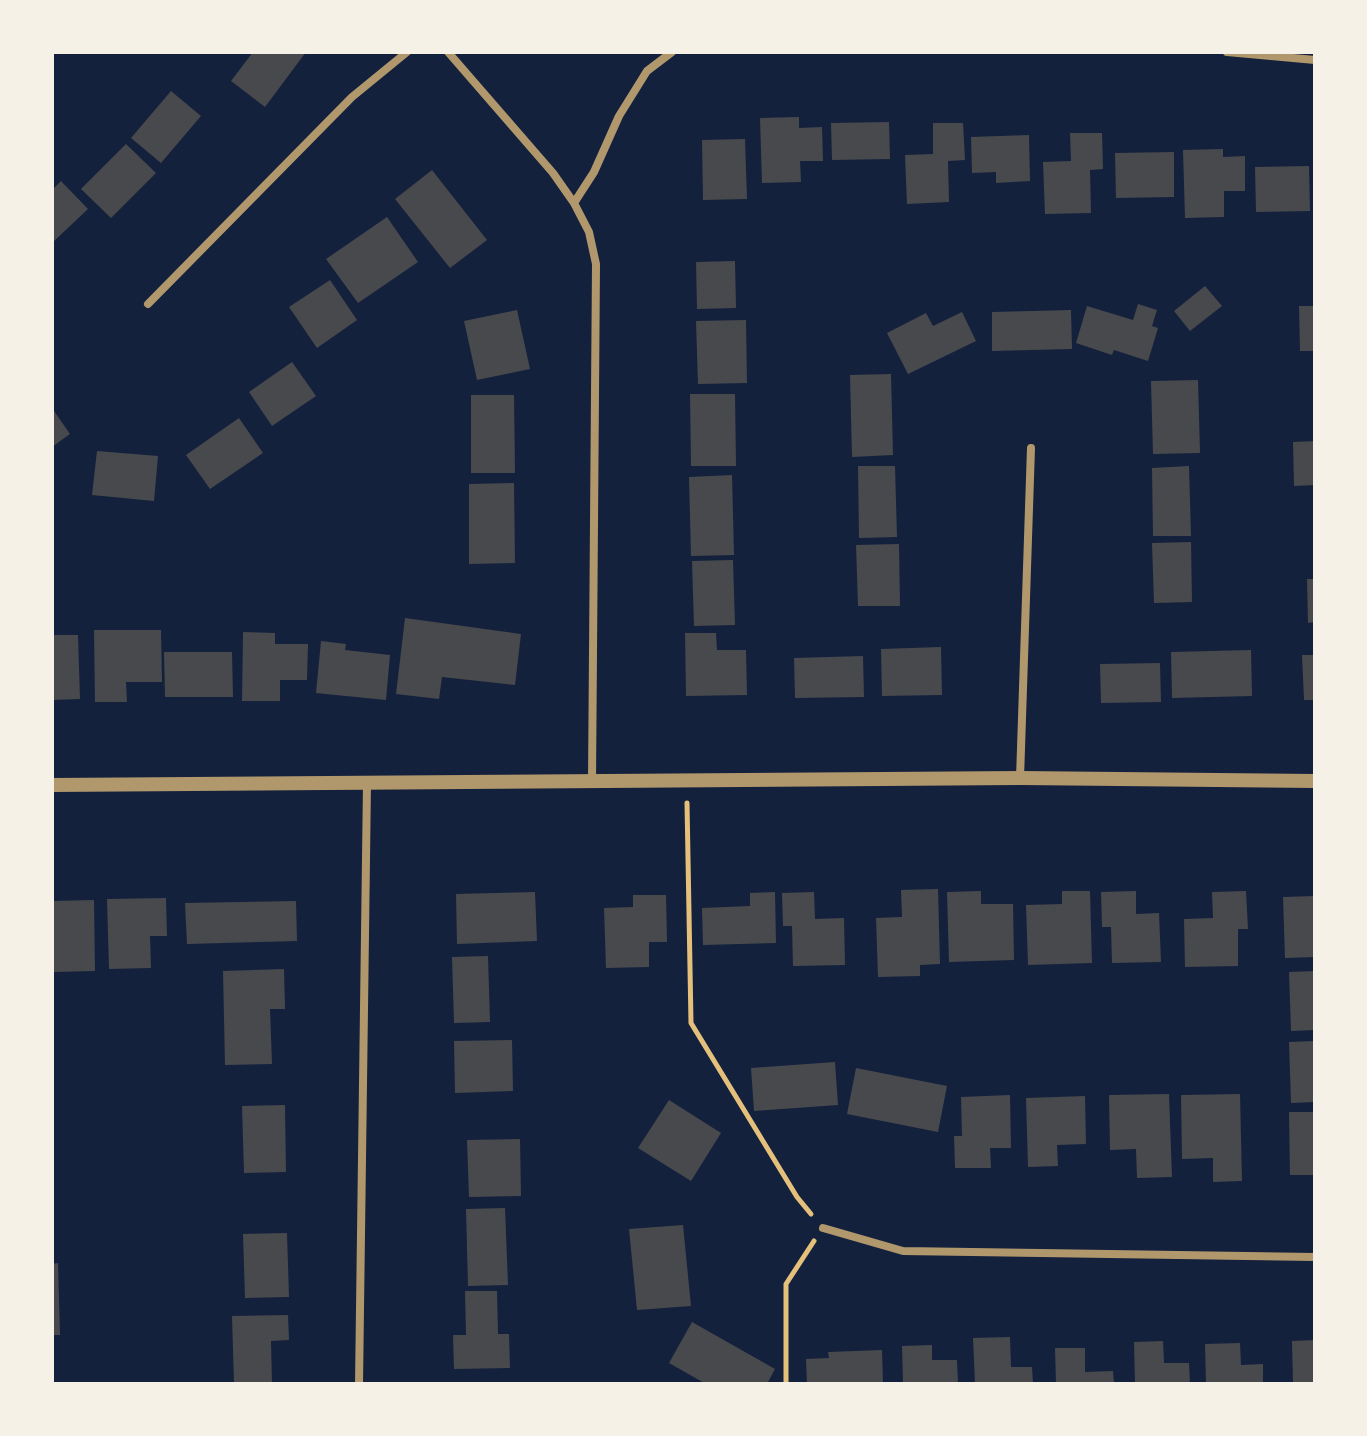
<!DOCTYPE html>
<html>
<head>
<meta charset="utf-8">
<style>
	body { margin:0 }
	#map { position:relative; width:1367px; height:1436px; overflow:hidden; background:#14213d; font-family:Raleway,sans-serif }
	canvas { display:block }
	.frame { position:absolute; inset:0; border:54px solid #f6f1e7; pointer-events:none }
</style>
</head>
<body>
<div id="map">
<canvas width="1367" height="1436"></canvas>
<div class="frame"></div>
</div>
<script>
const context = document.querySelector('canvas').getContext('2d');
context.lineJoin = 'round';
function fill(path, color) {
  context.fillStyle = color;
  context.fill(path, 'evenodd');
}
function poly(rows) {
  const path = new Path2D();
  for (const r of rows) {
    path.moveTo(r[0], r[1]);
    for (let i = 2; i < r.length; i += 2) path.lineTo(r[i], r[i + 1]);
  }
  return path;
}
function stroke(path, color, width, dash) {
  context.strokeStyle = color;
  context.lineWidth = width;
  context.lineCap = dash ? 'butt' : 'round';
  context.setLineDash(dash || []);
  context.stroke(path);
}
fill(poly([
	[253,52,306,52,265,107,231,81],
	[171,91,201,116,161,163,131,138],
	[799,117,799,128,822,127,823,161,800,161,801,182,762,183,760,118],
	[889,122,890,159,832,160,831,123],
	[933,123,963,123,965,160,948,161,949,202,907,204,905,155,933,154],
	[1070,133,1102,133,1103,169,1090,170,1091,213,1045,214,1043,162,1071,161],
	[1029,135,1030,181,996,183,996,172,972,173,971,137],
	[745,139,747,199,703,200,702,140],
	[126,144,156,173,111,218,81,189],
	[1223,149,1223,157,1245,156,1245,191,1224,191,1224,217,1185,218,1183,150],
	[1174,152,1174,197,1116,198,1115,153],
	[1309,166,1310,211,1256,212,1255,167],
	[432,170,487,240,450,268,395,199],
	[61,181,88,209,52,243,52,190],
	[387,217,418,262,358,303,326,259],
	[735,261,736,308,697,309,696,262],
	[330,280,357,320,317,348,289,307],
	[1205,286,1222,306,1190,331,1174,311],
	[1138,304,1157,310,1152,326,1158,328,1148,361,1114,350,1112,355,1076,343,1087,306,1133,320],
	[1299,306,1315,306,1315,351,1300,351],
	[517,310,530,369,477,380,464,321],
	[1071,310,1072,349,992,351,992,312],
	[962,312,976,341,908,374,887,333,926,313,933,326],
	[746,320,747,383,698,384,696,321],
	[292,362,316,396,272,426,249,392],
	[891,374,893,455,852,457,850,375],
	[1198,380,1200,453,1153,454,1151,381],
	[690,394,735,394,736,466,691,466],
	[471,395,514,395,515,473,471,473],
	[52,408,70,434,52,447],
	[239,418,263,453,210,489,186,455],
	[1315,441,1315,485,1294,486,1293,442],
	[97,451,158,456,154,501,92,495],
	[858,466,895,466,897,537,859,538],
	[1189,466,1191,536,1153,536,1152,468],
	[732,475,734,555,691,556,689,477],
	[514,483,515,563,469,564,469,484],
	[1191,542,1192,602,1154,603,1152,543],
	[899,544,900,606,858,606,856,545],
	[733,560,735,625,694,626,692,561],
	[1307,579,1315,579,1315,622,1308,623],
	[405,618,521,634,515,685,442,677,439,699,396,694],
	[94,630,161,630,162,682,126,682,127,702,95,702],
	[243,632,275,633,275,644,308,644,307,680,280,680,280,701,242,701],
	[685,633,716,633,717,650,746,650,747,695,686,696],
	[52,635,78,635,80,699,52,700],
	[321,641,346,644,345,650,390,655,386,700,316,693],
	[941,647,942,695,882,696,881,649],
	[1251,650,1252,696,1172,698,1171,652],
	[164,652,232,652,233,697,165,697],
	[1302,655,1315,655,1315,700,1304,700],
	[863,656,864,697,795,698,794,658],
	[1160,663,1161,702,1101,703,1100,664],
	[938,889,940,964,920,965,920,976,878,977,876,918,902,917,901,890],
	[981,891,981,904,1013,904,1014,960,949,962,947,892],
	[1062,891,1090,891,1092,963,1028,965,1026,905,1062,904],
	[1136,891,1136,914,1159,913,1161,962,1112,963,1111,927,1102,927,1101,892],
	[1246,891,1248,929,1238,929,1238,966,1185,967,1184,919,1213,918,1212,892],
	[535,892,537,941,457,944,456,894],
	[775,892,776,943,703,945,702,908,750,906,750,893],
	[814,892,815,919,844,918,845,965,793,966,792,926,783,926,782,893],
	[633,895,666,895,667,942,649,942,649,967,606,968,604,908,633,907],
	[1315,896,1315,957,1285,958,1283,897],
	[166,898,167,936,150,936,151,968,109,969,107,899],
	[94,900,95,971,52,972,52,901],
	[296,901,297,941,187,944,185,903],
	[488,956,490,1022,454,1023,452,957],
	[284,969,285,1009,270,1009,272,1064,225,1065,223,971],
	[1315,971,1315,1030,1291,1031,1289,972],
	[512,1040,513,1091,455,1093,454,1041],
	[1315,1041,1315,1102,1291,1103,1289,1042],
	[835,1062,838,1105,754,1111,751,1068],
	[856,1068,947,1086,938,1132,847,1114],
	[1169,1094,1172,1177,1137,1178,1136,1149,1110,1150,1109,1095],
	[1240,1094,1242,1181,1213,1182,1213,1158,1182,1159,1181,1095],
	[1010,1095,1011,1148,990,1148,991,1168,955,1168,954,1136,962,1136,961,1097],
	[1085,1096,1086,1144,1057,1145,1058,1166,1028,1167,1026,1098],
	[669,1100,721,1133,691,1181,638,1148],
	[285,1105,286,1172,244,1173,242,1106],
	[1289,1112,1315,1112,1315,1175,1290,1175],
	[520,1139,521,1196,469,1197,467,1140],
	[505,1208,508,1285,468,1286,466,1209],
	[683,1225,691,1306,637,1310,629,1229],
	[287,1233,289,1297,245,1298,243,1234],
	[58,1263,60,1335,52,1335,52,1264],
	[465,1291,497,1291,498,1334,509,1334,510,1368,454,1369,453,1335,466,1335],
	[288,1315,289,1340,271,1341,272,1384,234,1384,232,1316],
	[692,1322,775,1369,767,1384,706,1384,669,1363],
	[1010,1337,1011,1367,1032,1367,1033,1384,975,1384,973,1338],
	[1315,1340,1315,1384,1293,1384,1292,1341],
	[1163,1341,1164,1363,1189,1363,1190,1384,1135,1384,1134,1342],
	[1240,1343,1241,1365,1263,1364,1263,1384,1206,1384,1205,1344],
	[932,1345,932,1360,957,1360,958,1384,903,1384,902,1346],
	[1055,1348,1085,1348,1085,1372,1113,1371,1114,1384,1056,1384],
	[882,1350,883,1384,807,1384,806,1359,829,1358,828,1352]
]), '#48494c');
stroke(poly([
	[687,803,691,1023,797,1197,811,1214],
	[786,1384,786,1284,814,1241]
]), '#e5c07b', 5);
stroke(poly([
	[448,52,553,173,574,203,589,232,596,264,592,781],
	[1227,52,1315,60],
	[574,203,594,172,619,116,647,71,672,52],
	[148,304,352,97,407,52],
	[1020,778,1031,448],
	[823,1228,903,1251,1315,1257],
	[359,1384,367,783]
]), '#b1986c', 8);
stroke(poly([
	[52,785,1020,778,1315,781]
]), '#b1986c', 14);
</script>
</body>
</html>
